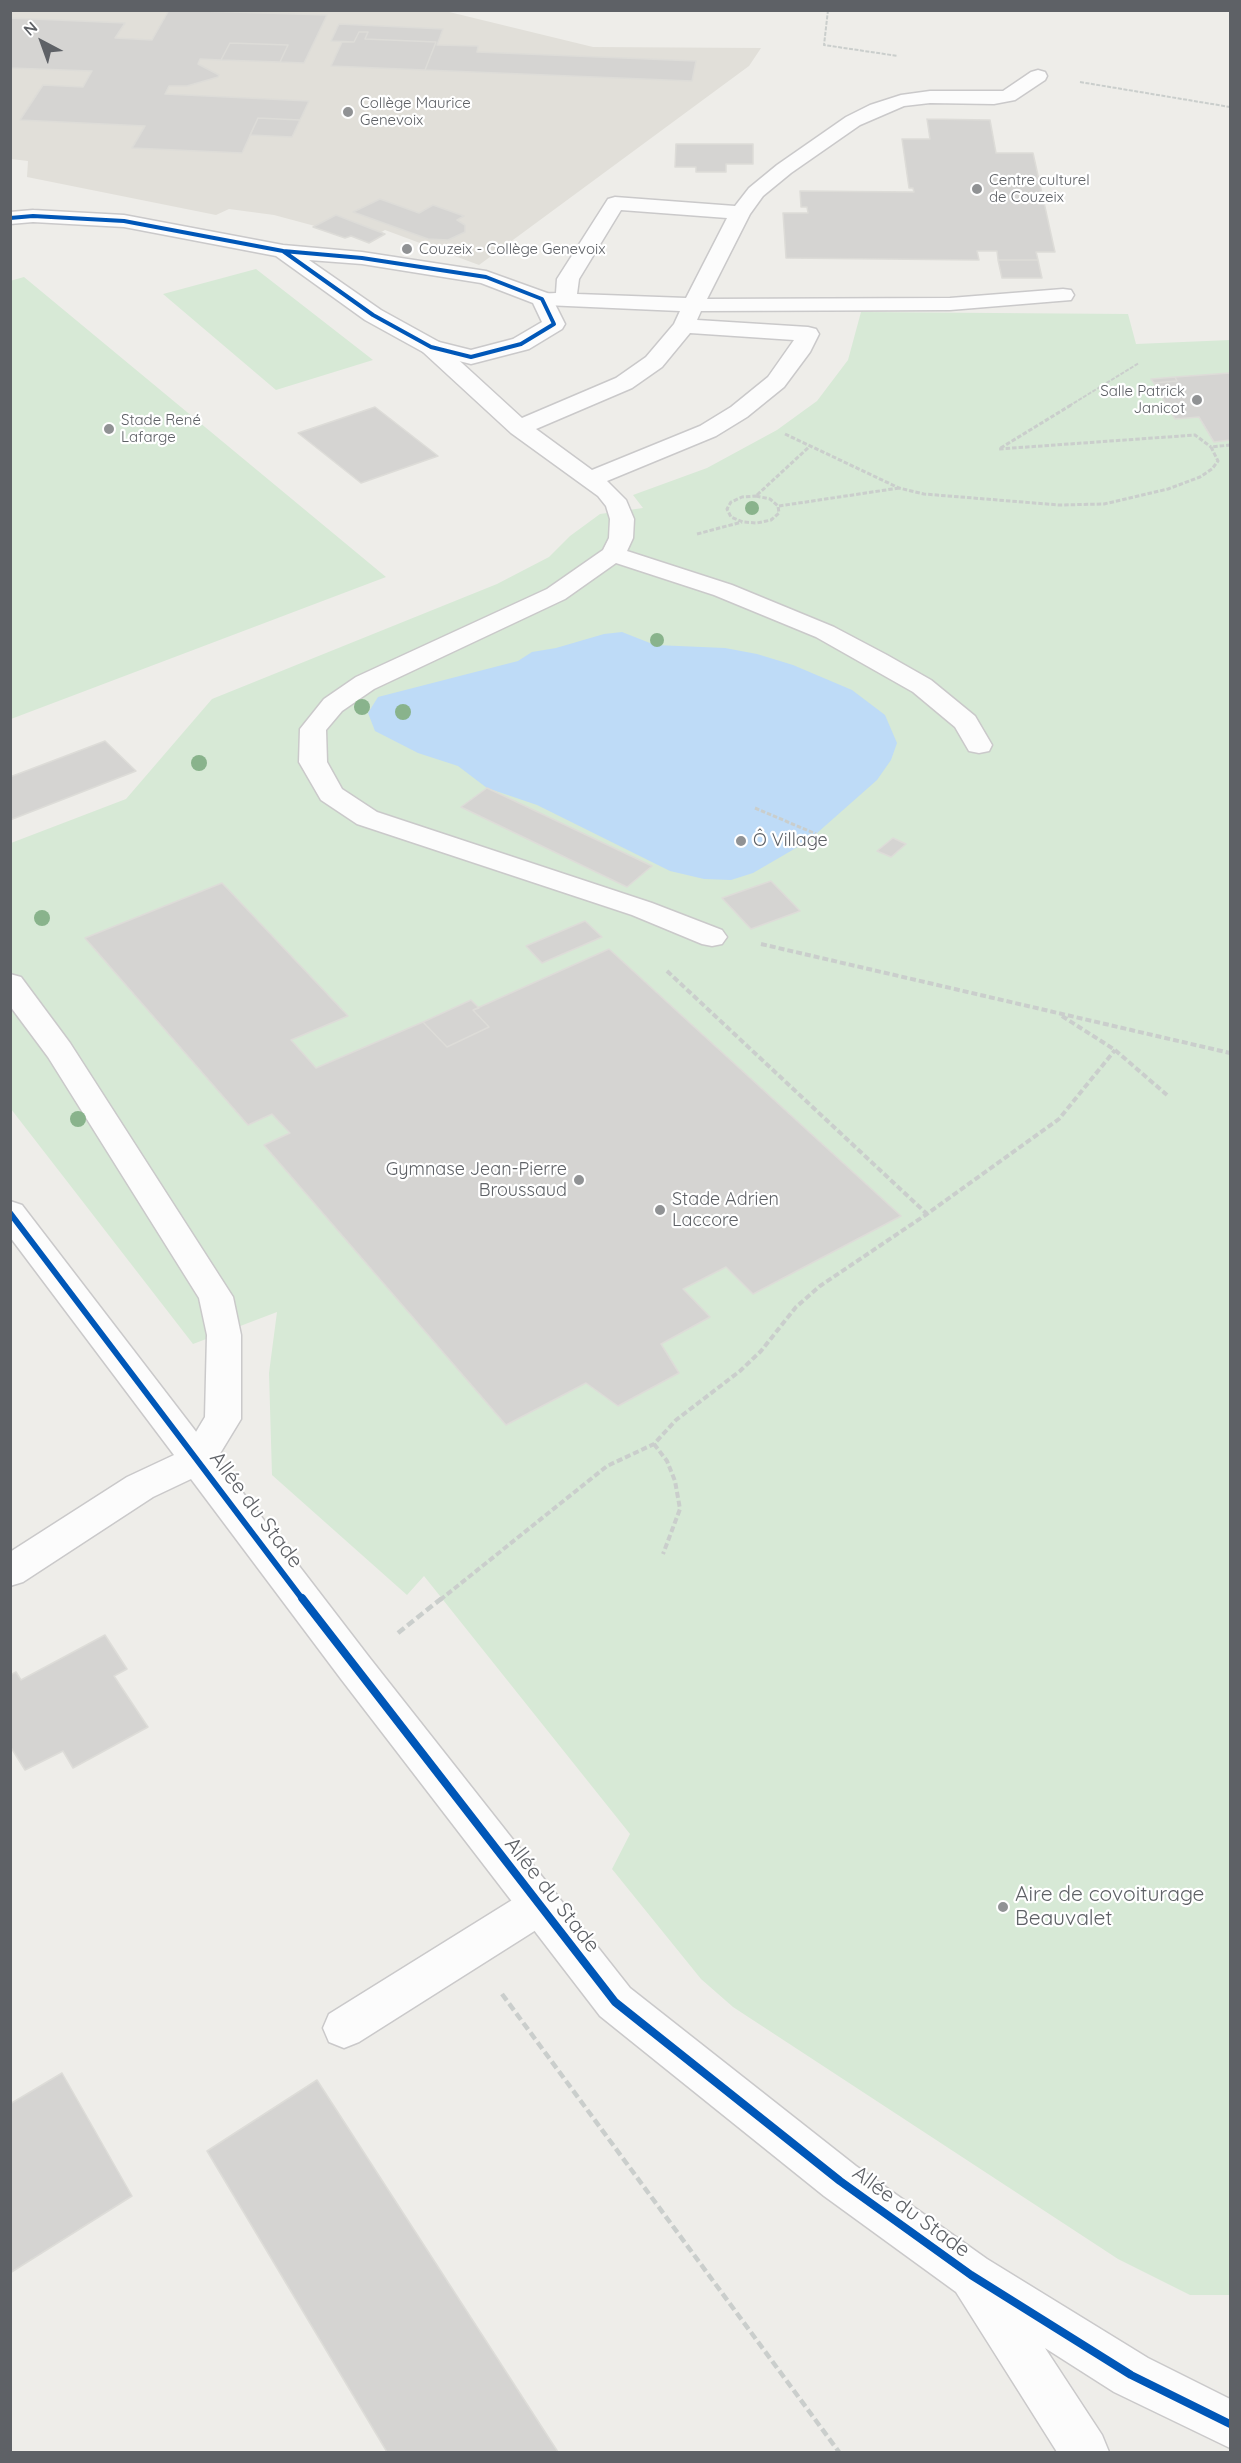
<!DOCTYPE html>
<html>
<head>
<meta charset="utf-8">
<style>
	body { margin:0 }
	#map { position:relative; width:1241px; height:2463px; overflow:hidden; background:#eeede9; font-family:Quicksand,sans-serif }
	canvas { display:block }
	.frame { position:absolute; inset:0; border:12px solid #5e6166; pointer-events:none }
	.north { position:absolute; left:12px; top:12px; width:60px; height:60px; -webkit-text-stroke:4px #fff; paint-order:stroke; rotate:319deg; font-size:16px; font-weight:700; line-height:24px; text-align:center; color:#5e6166 }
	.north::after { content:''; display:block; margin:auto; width:21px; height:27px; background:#5e6166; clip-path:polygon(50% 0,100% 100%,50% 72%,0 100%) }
</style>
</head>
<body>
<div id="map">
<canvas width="1241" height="2463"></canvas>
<div class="frame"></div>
<div class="north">N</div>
</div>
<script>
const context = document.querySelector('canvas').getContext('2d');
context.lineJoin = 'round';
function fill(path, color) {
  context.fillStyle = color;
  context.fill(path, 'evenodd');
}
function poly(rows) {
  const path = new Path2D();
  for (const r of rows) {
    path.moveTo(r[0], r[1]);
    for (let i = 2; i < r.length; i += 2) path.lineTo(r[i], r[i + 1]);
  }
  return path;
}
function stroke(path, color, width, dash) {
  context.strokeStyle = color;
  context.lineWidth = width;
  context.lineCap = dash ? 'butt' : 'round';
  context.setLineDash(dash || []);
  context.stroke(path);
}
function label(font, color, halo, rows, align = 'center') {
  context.font = font + ' Quicksand,sans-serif';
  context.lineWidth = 4.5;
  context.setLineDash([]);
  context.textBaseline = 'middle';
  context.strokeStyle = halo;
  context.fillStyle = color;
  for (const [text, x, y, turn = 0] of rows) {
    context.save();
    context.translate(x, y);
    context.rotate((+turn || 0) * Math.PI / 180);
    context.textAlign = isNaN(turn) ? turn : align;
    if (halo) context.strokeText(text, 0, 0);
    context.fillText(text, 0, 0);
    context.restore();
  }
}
fill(poly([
	[441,10,593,47,761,48,749,66,479,265,385,230,367,240,274,215,229,209,216,215,27,177,28,161,11,159,11,11]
]), '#e1dfd9');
fill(poly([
	[256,269,373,360,276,390,163,294],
	[24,277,386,577,11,719,10,281],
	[861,312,1128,314,1136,344,1230,340,1230,2295,1190,2295,1118,2259,733,2007,701,1979,612,1869,630,1834,424,1576,407,1595,272,1475,269,1373,277,1312,193,1344,11,1109,11,843,126,799,212,699,497,584,549,557,570,536,600,514,643,508,633,495,707,468,777,430,817,401,848,360]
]), '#d7e9d6');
fill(poly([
	[622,632,655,645,725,648,757,654,793,665,852,690,885,715,897,743,891,760,877,780,808,841,753,873,731,880,704,879,670,871,537,805,487,788,458,766,418,753,375,731,368,713,378,697,518,661,532,652,556,648,604,634]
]), '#bedbf7');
const building = poly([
	[169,10,327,15,304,63,280,62,288,45,230,43,221,60,200,59,198,64,219,75,218,77,187,86,169,86,165,94,309,101,300,120,258,118,242,153,132,148,145,126,20,120,43,85,83,87,92,71,10,68,10,18,125,23,115,38,152,40,169,10],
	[339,24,443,29,437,45,478,46,477,52,696,61,692,81,425,70,436,42,365,39,368,32,359,32,354,42,331,41,339,24],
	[359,32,368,32,365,39,436,42,425,70,331,66,342,42,354,42,359,32],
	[230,43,288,45,280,62,221,60,230,43],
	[258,118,300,120,292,137,250,135,258,118],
	[927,119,990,120,996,153,1033,153,1055,252,1036,252,1038,260,998,260,997,251,977,251,979,260,786,258,783,213,808,213,807,207,801,207,800,191,914,192,913,188,909,188,902,139,930,139,927,119],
	[676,144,753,144,753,164,726,164,726,172,696,172,696,167,675,167,676,144],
	[380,199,419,213,433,205,464,216,457,220,465,225,465,232,448,240,428,239,353,212,380,199],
	[336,215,385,234,369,243,351,236,345,238,313,227,336,215],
	[998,260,1038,260,1042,278,1002,278,998,260],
	[1230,373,1230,440,1214,442,1199,417,1175,419,1154,383,1177,381,1175,377,1230,373],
	[1175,377,1177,381,1154,383,1151,379,1175,377],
	[375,407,438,456,361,483,298,433,375,407],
	[105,741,136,771,10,820,10,777,105,741],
	[487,788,652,866,627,887,461,807,487,788],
	[893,838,906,844,891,857,877,851,893,838],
	[771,881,800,911,751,929,722,898,771,881],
	[222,883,348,1016,291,1040,316,1068,423,1022,447,1047,489,1027,473,1010,609,949,901,1216,753,1294,726,1267,683,1289,710,1317,661,1344,679,1373,618,1406,586,1383,506,1425,264,1145,290,1133,272,1114,248,1125,85,938,222,883],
	[585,921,602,937,542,963,526,946,585,921],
	[471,1000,479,1008,473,1010,489,1027,447,1047,423,1022,471,1000],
	[105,1635,127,1669,114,1676,148,1727,73,1768,63,1751,25,1770,10,1746,10,1675,16,1672,21,1680,105,1635],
	[62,2073,132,2196,10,2273,10,2104,62,2073],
	[317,2080,558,2452,387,2452,207,2151,317,2080]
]);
fill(building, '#d5d4d2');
stroke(building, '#dddcd8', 1.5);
const lane = poly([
	[1038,70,1045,72,1047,76,1045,80,1015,100,994,104,930,103,904,106,860,125,791,173,763,196,750,214,707,299,950,298,1063,289,1071,290,1074,295,1071,300,950,310,701,311,697,320,808,327,816,329,819,334,810,352,784,387,747,417,716,436,607,481,626,500,634,519,633,538,627,551,732,585,834,627,887,655,931,680,975,716,992,745,989,751,979,753,969,751,955,727,913,692,816,637,714,595,616,563,565,599,374,689,342,711,326,730,327,762,342,789,377,812,652,903,722,930,727,937,722,944,712,946,702,944,632,915,357,824,321,800,299,762,300,729,324,699,356,677,547,589,603,550,609,538,610,519,606,506,598,496,511,433,423,352,420,347,423,342,431,340,439,342,522,418,616,378,646,357,674,324,680,311,545,305,537,304,534,299,537,294,556,293,557,279,608,199,615,197,735,206,749,188,777,165,846,117,870,105,901,95,930,91,1003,91,1031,72,1038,70],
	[621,210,727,218,686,298,577,294,579,279,621,210],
	[690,333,794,340,768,377,731,407,700,426,592,470,536,429,632,388,662,367,690,333],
	[10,974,21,977,70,1043,233,1297,241,1335,241,1419,210,1470,197,1474,184,1470,179,1460,205,1417,207,1335,199,1298,48,1057,10,1006,10,974],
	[540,1886,555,1892,561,1905,555,1918,359,2042,344,2048,329,2042,323,2028,329,2014,525,1892,540,1886]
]);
const street = poly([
	[33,210,124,215,283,245,362,252,486,271,550,294,565,324,562,329,529,349,471,364,423,352,365,320,276,256,124,227,33,222,10,224,10,212,33,210],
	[309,260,362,264,481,283,533,303,542,322,513,339,471,350,439,342,381,310,309,260],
	[10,1201,22,1205,369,1657,630,1988,856,2166,987,2259,1148,2358,1230,2399,1230,2448,1114,2392,1045,2348,1102,2435,1109,2452,1057,2452,956,2292,824,2196,600,2016,341,1679,191,1479,153,1497,23,1582,10,1586,10,1552,127,1477,174,1455,10,1237,10,1201]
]);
stroke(lane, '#cac9ca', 3);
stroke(street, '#cac9ca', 3);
stroke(poly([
	[828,10,824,45,898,56],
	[1080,82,1230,107],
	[1069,406,1139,363]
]), '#cacecc', 2, [4, 1.5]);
stroke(poly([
	[1071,405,999,449,1195,435,1211,447],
	[785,434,899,488,924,494,1059,505,1104,504,1168,489,1200,477,1212,469,1218,461,1211,447,1230,445],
	[757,495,810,446],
	[756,496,770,499,778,506,779,513,771,520,757,523,743,522,731,517,727,509,731,502,742,497,756,496],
	[779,506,899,488],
	[697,534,742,522],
	[755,808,816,834]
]), '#cacecc', 3, [4.5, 2]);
stroke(poly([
	[761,944,1230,1053],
	[667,971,927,1214],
	[1062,1016,1115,1050,1167,1095],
	[654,1444,667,1461,675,1481,680,1509,663,1554],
	[440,1600,607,1466,654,1444,676,1420,740,1371,761,1351,796,1307,820,1286,927,1214,1059,1119,1115,1050]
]), '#cacecc', 4, [6, 3]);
stroke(poly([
	[398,1633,442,1598],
	[502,1994,839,2452]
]), '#cacecc', 4.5, [8, 4]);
fill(lane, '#fcfcfc');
fill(street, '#fcfcfc');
stroke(poly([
	[10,218,33,216,124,221,283,251],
	[283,251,362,258,486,277,542,299,554,324,521,344,471,357,431,347,373,315,283,251]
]), '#0057b8', 4);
stroke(poly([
	[10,1213,303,1600]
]), '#0057b8', 6);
stroke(poly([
	[302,1598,615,2002,840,2181,971,2275,1131,2375,1230,2424]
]), '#0057b8', 8);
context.fillStyle = '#89b38c';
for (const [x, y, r] of [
	[752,508,7],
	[657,640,7],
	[362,707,8],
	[403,712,8],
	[199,763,8],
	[42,918,8],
	[78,1119,8]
]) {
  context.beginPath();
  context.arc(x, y, r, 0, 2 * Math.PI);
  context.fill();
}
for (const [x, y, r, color] of [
	[348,112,6,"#909294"],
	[977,189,6,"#909294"],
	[407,249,6,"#909294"],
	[1197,400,6,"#909294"],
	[109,429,6,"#909294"],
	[741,841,6,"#909294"],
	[579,1180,6,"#909294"],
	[660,1210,6,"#909294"],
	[1003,1907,6,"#909294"]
]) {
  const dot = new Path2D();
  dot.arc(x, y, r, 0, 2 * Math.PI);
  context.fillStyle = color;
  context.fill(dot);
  stroke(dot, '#fff', 2);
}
label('15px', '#5e6166', '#fff', [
	["Collège Maurice",360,103],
	["Genevoix",360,120],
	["Centre culturel",989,180],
	["de Couzeix",989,197],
	["Couzeix - Collège Genevoix",419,249],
	["Salle Patrick",1185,391,"right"],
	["Janicot",1185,408,"right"],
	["Stade René",121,420],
	["Lafarge",121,437]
], 'left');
label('18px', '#5e6166', '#fff', [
	["Ô Village",753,841],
	["Gymnase Jean-Pierre",567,1170,"right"],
	["Broussaud",567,1191,"right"],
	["Stade Adrien",672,1200],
	["Laccore",672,1221]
], 'left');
label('21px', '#5e6166', '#fff', [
	["Allée du Stade",256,1510,53],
	["Allée du Stade",552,1895,52],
	["Allée du Stade",911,2212,36]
]);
label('21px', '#5e6166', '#fff', [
	["Aire de covoiturage",1015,1895],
	["Beauvalet",1015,1919]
], 'left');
</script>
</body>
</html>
